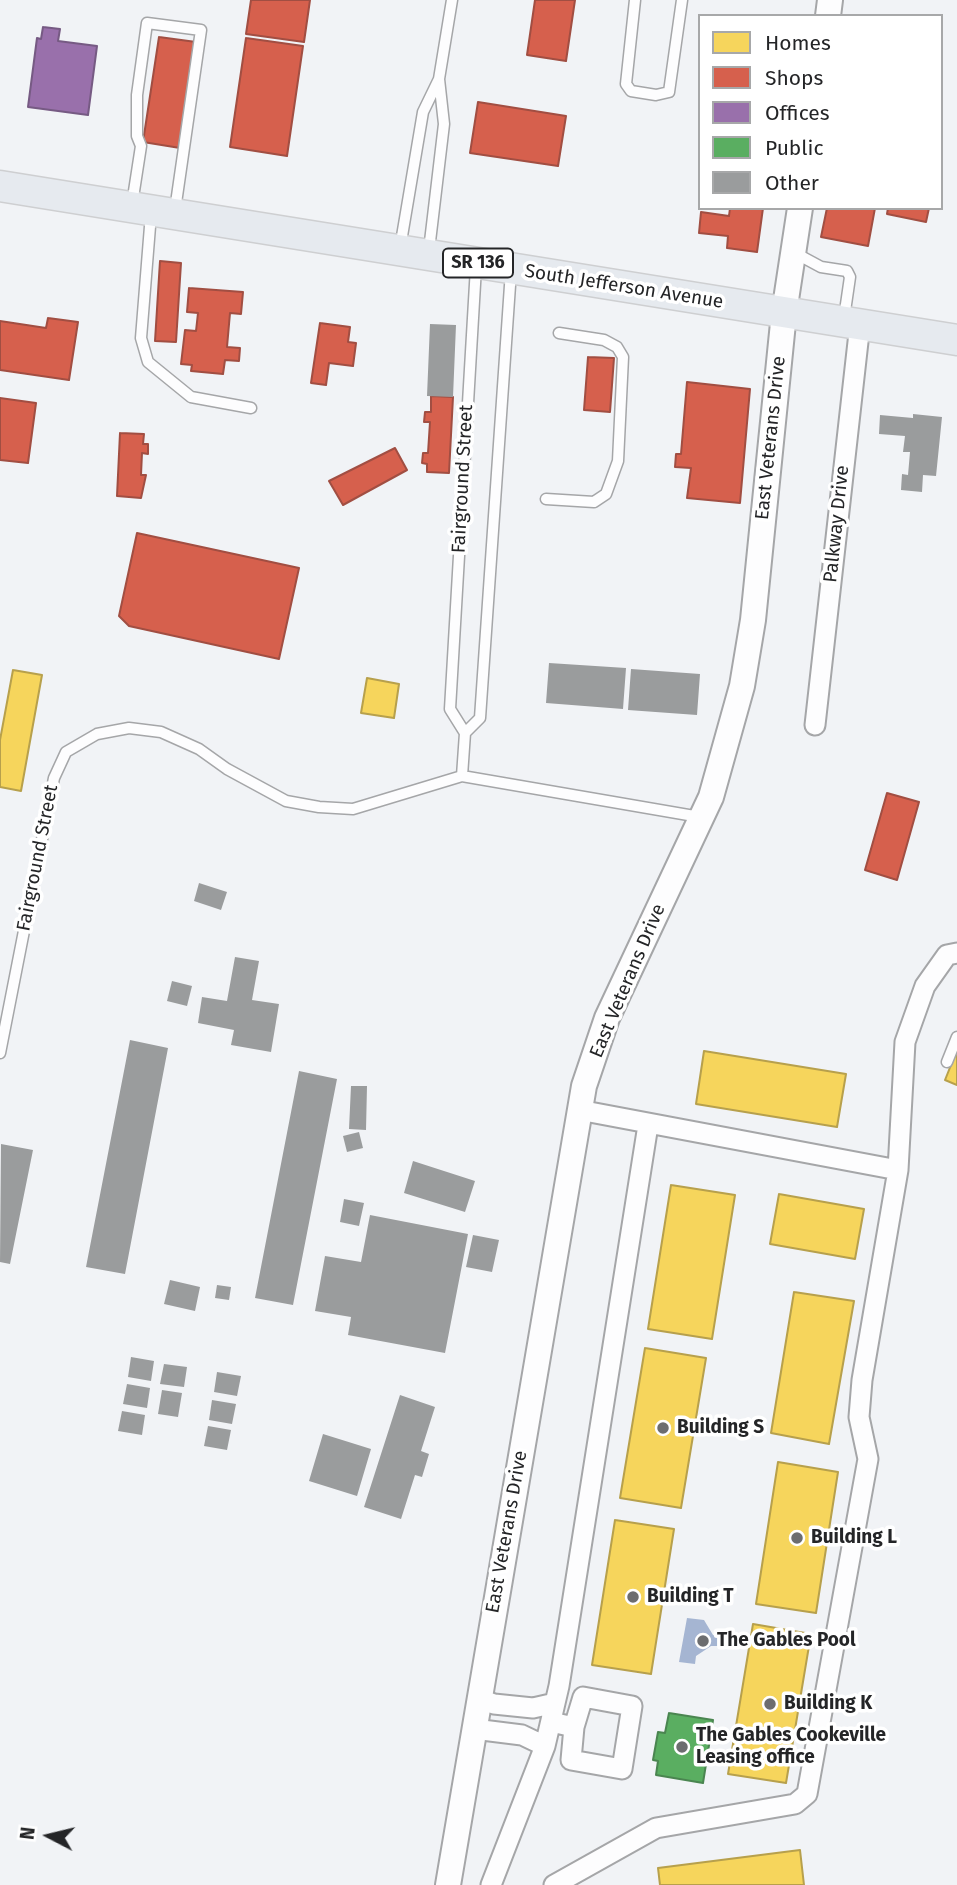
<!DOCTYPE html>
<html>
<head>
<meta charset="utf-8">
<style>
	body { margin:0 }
	#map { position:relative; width:957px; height:1885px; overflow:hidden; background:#f1f3f6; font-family:"Fira Sans",sans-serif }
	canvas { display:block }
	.legend { position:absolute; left:698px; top:14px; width:245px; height:196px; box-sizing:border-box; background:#fff; border:2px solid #a7a8a9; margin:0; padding:9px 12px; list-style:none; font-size:21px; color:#242527 }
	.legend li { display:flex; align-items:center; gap:14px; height:35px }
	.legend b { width:35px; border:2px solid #a7a8a9 }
	.north { position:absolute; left:14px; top:1801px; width:70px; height:70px; -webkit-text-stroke:5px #fff; paint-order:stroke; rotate:277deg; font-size:19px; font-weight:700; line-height:28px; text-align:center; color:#242527 }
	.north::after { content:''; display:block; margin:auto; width:24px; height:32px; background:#242527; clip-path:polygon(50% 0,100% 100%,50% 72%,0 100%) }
</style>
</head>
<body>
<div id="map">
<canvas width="957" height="1885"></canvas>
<ul class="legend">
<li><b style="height:19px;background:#f6d55c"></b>Homes</li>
<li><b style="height:19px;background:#d6604d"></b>Shops</li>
<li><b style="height:19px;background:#9970ab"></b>Offices</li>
<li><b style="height:19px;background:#5aae61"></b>Public</li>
<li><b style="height:19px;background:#9a9c9d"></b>Other</li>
</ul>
<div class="north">N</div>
</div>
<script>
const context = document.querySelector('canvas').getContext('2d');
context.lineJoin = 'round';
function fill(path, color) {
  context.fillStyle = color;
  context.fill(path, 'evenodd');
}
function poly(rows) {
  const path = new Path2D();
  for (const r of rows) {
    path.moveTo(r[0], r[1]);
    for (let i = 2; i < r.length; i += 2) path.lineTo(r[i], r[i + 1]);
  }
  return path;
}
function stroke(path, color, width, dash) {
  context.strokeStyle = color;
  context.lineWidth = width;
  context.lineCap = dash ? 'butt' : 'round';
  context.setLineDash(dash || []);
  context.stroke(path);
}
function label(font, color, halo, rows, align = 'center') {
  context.font = font + ' "Fira Sans",sans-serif';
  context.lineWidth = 7;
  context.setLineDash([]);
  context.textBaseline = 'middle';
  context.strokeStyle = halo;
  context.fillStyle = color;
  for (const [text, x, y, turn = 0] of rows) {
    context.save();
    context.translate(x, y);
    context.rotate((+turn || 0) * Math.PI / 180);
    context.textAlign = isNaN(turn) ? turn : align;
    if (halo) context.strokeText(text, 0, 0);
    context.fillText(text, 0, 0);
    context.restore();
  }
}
fill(poly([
	[687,1618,704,1620,713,1635,724,1635,722,1646,711,1646,696,1656,695,1664,679,1662]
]), '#a5b5d2');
const homes = poly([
	[13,670,42,675,21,791,0,787,0,740,13,670],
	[367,678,399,684,394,718,361,713,367,678],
	[957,1050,957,1085,945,1080,957,1050],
	[704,1051,846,1074,837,1127,696,1104,704,1051],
	[671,1185,735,1195,712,1339,648,1329,671,1185],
	[779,1194,864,1209,855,1259,770,1244,779,1194],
	[794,1292,854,1301,829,1444,771,1433,794,1292],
	[645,1348,706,1358,681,1508,620,1498,645,1348],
	[778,1462,838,1472,816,1613,756,1604,778,1462],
	[615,1520,674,1529,651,1674,592,1665,615,1520],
	[753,1624,811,1634,786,1783,728,1774,753,1624],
	[800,1850,804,1885,660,1885,658,1868,800,1850]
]);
fill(homes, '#f6d55c');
stroke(homes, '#b7a04c', 2);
const shops = poly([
	[251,0,310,0,304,42,246,34,251,0],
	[535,0,575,0,566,61,527,55,535,0],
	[159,37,196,42,180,148,143,142,159,37],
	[246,38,303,46,287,156,230,147,246,38],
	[478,102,566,116,558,166,470,153,478,102],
	[730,208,763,208,757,252,727,248,728,236,699,233,701,212,729,216,730,208],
	[827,208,875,208,868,246,821,237,827,208],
	[888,208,929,208,926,222,887,214,888,208],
	[160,261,181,263,176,342,155,341,160,261],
	[189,288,243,292,241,314,230,313,227,347,240,348,239,361,225,360,223,374,191,371,192,365,181,364,185,330,196,331,198,313,187,312,189,288],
	[48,318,78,322,69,380,0,370,0,321,46,328,48,318],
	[320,323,350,327,348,342,356,343,353,366,329,363,326,385,311,383,320,323],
	[588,357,614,358,610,412,584,410,588,357],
	[687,382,750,389,740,503,687,498,691,468,675,467,676,454,681,454,687,382],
	[431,396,453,397,449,473,427,472,427,464,422,463,423,453,428,453,430,422,424,422,425,412,431,412,431,396],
	[0,398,36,403,28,463,0,460,0,398],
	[120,433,144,434,143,444,148,444,148,454,142,453,141,475,146,475,141,498,117,496,120,433],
	[395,448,407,470,343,505,329,481,395,448],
	[137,533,299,568,279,659,129,626,119,616,137,533],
	[887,793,919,802,897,880,865,870,887,793]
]);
fill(shops, '#d6604d');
stroke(shops, '#a14e42', 2);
const offices = poly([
	[43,27,60,29,58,41,97,46,88,115,28,107,37,38,41,39,43,27]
]);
fill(offices, '#9970ab');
stroke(offices, '#765a83', 2);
const public = poly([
	[669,1713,713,1720,703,1783,656,1775,658,1761,653,1760,658,1732,665,1733,669,1713]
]);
fill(public, '#5aae61');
stroke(public, '#4a8550', 2);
fill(poly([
	[430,324,456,325,453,397,427,396],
	[913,414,942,417,936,476,923,475,922,492,901,490,902,474,908,475,910,452,903,452,905,436,879,434,880,415,913,418],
	[549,663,626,668,623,709,546,703],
	[631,669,700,674,697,715,628,710],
	[199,883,227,892,221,910,194,901],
	[235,957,259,961,252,1000,279,1004,271,1052,231,1045,234,1030,198,1023,202,997,227,1001],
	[172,981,192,986,187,1006,167,1001],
	[130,1040,168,1048,125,1274,86,1267],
	[299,1071,337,1079,293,1305,255,1298],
	[351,1086,367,1086,366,1130,349,1129],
	[359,1132,363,1148,347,1152,343,1136],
	[1,1144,33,1150,10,1264,0,1262],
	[413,1161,475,1181,465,1212,404,1193],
	[344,1199,364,1203,359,1226,340,1222],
	[370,1215,468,1234,445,1353,348,1335,351,1317,315,1311,325,1256,361,1262],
	[473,1235,499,1240,492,1272,466,1267],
	[170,1280,200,1287,195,1311,164,1304],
	[217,1285,231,1287,229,1300,215,1298],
	[131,1357,154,1361,151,1381,128,1377],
	[164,1364,187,1367,184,1387,160,1384],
	[217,1372,241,1376,237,1396,214,1392],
	[127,1384,150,1388,147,1408,123,1404],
	[162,1390,182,1393,178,1417,158,1414],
	[400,1395,435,1407,421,1451,429,1454,422,1477,415,1475,401,1519,364,1507],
	[212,1400,236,1404,232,1424,209,1420],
	[122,1411,145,1415,142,1435,118,1431],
	[208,1426,231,1430,227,1450,204,1446],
	[323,1434,371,1449,357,1496,309,1481]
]), '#9a9c9d');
const service = poly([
	[635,0,626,84,631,91,656,95,669,92,682,0],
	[132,204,141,146,137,136,137,95,147,23,201,30,175,210],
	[151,214,141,338,148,362,191,397,251,408],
	[400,248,423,112,439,79],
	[429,250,444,124,439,79,452,0],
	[795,253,821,267,847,271,850,277,844,318],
	[546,499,594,502,606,494,618,461,623,357,617,347,604,340,559,333],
	[465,733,480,718,511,271],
	[462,776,465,733,450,709,476,267],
	[0,1053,54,778,66,752,97,734,129,728,161,732,199,749,227,769,286,801,319,807,353,809,462,776,700,817],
	[947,1062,957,1037]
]);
const minor = poly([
	[815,725,860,324],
	[579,1110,898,1170],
	[479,1699,494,1704,533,1708,555,1703],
	[551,1722,574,1727,571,1760,622,1769,632,1706,583,1697,574,1727],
	[474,1729,522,1735,545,1746,491,1885],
	[545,1746,559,1686,648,1125],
	[554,1885,656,1828,795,1804,807,1794,868,1459,859,1417,862,1380,898,1170,905,1042,925,986,947,955,957,953]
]);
const tertiary = poly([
	[828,16,830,0],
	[448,1885,584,1086,607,1018,711,797,742,686,753,620,784,313,800,208]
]);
const primary = poly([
	[0,186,957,340]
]);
stroke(service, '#a5a6a8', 13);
stroke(minor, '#a5a6a8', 23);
stroke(tertiary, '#a5a6a8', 28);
stroke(primary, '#cecfd1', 33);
stroke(service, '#fdfdfe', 10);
stroke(minor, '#fdfdfe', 19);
stroke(tertiary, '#fdfdfe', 24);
stroke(primary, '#e6eaef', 30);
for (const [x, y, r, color] of [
	[663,1428,7,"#6c6d6f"],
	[797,1538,7,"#6c6d6f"],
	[633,1597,7,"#6c6d6f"],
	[703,1641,7,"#6c6d6f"],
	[770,1704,7,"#6c6d6f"],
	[682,1747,7,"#6c6d6f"]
]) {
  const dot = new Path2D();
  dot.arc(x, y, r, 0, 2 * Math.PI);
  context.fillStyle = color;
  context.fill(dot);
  stroke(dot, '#fff', 2.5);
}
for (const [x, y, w] of [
	[478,263,70]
]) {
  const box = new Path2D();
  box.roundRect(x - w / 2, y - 14.5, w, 29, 5);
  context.fillStyle = '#fff';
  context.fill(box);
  stroke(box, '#242527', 2);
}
label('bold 18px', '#242527', null, [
	["SR 136",478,263]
]);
label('19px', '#242527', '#fff', [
	["South Jefferson Avenue",624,287,9],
	["East Veterans Drive",771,438,-84],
	["Fairground Street",463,479,-87],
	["Palkway Drive",837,524,-84],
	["Fairground Street",38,858,-79],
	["East Veterans Drive",628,981,-67],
	["East Veterans Drive",507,1532,-80]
]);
label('bold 19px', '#242527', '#fff', [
	["Building S",677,1428],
	["Building L",811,1538],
	["Building T",647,1597],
	["The Gables Pool",717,1641],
	["Building K",784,1704],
	["The Gables Cookeville",696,1736],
	["Leasing office",696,1758]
], 'left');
</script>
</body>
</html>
